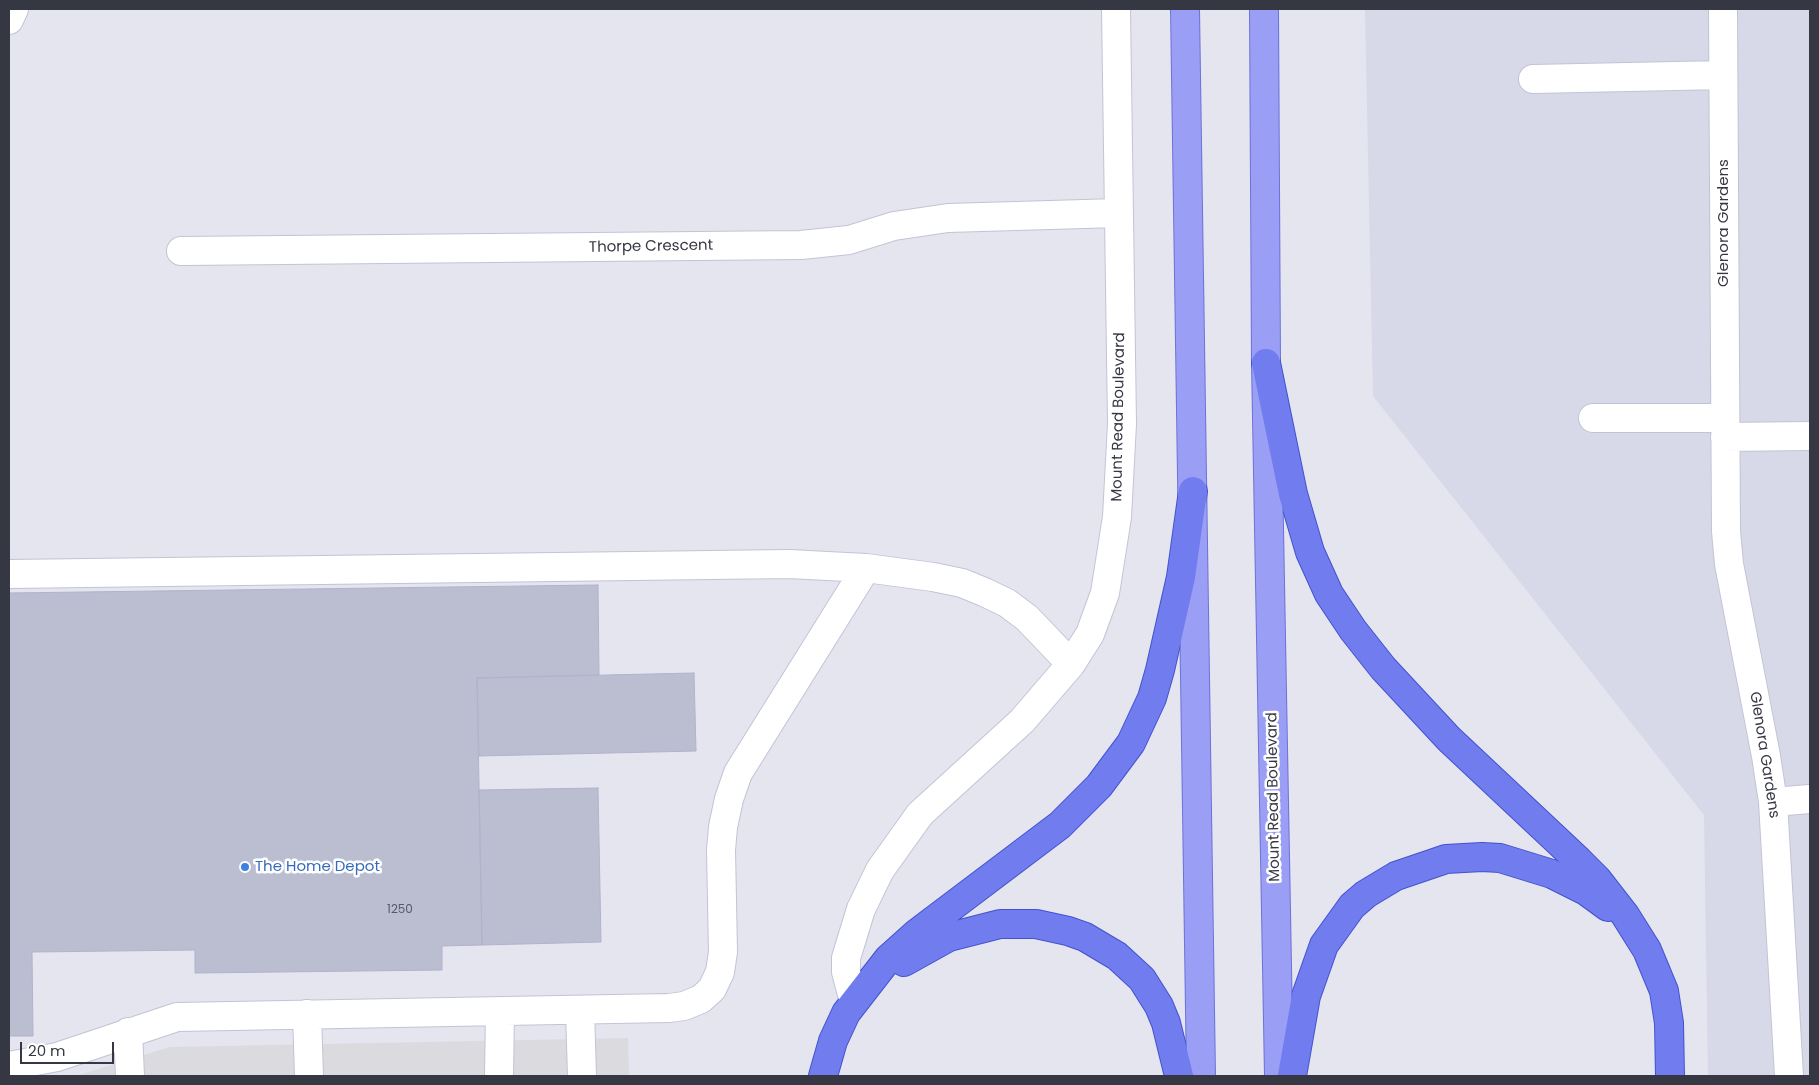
<!DOCTYPE html>
<html>
<head>
<meta charset="utf-8">
<style>
	body { margin:0 }
	#map { position:relative; width:1819px; height:1085px; overflow:hidden; background:#e5e5f0; font-family:Poppins,sans-serif }
	canvas { display:block }
	.frame { position:absolute; inset:0; border:10px solid #353742; pointer-events:none }
	.scale { position:absolute; left:20px; top:1042px; width:94px; height:22px; box-sizing:border-box; border:2px solid #353742; border-top:0; padding-left:6px; font-size:15px; line-height:18px; white-space:nowrap; color:#353742; -webkit-text-stroke:4px #fff; paint-order:stroke }
</style>
</head>
<body>
<div id="map">
<canvas width="1819" height="1085"></canvas>
<div class="frame"></div>
<div class="scale">20 m</div>
</div>
<script>
const context = document.querySelector('canvas').getContext('2d');
context.lineJoin = 'round';
function fill(path, color) {
  context.fillStyle = color;
  context.fill(path, 'evenodd');
}
function poly(rows) {
  const path = new Path2D();
  for (const r of rows) {
    path.moveTo(r[0], r[1]);
    for (let i = 2; i < r.length; i += 2) path.lineTo(r[i], r[i + 1]);
  }
  return path;
}
function stroke(path, color, width, dash) {
  context.strokeStyle = color;
  context.lineWidth = width;
  context.lineCap = dash ? 'butt' : 'round';
  context.setLineDash(dash || []);
  context.stroke(path);
}
function label(font, color, halo, rows, align = 'center') {
  context.font = font + ' Poppins,sans-serif';
  context.lineWidth = 5;
  context.setLineDash([]);
  context.textBaseline = 'middle';
  context.strokeStyle = halo;
  context.fillStyle = color;
  for (const [text, x, y, turn = 0] of rows) {
    context.save();
    context.translate(x, y);
    context.rotate((+turn || 0) * Math.PI / 180);
    context.textAlign = isNaN(turn) ? turn : align;
    if (halo) context.strokeText(text, 0, 0);
    context.fillText(text, 0, 0);
    context.restore();
  }
}
fill(poly([
	[1365,9,1810,9,1810,1076,1708,1076,1704,815,1373,396]
]), '#d7d8e8');
fill(poly([
	[628,1038,629,1076,75,1076,170,1047]
]), '#dadadf');
const building = poly([
	[598,585,599,675,477,678,482,945,442,946,442,970,195,973,195,950,32,952,33,1036,9,1036,9,593,598,585],
	[694,673,696,751,479,756,477,678,694,673],
	[598,788,601,942,482,945,479,790,598,788]
]);
fill(building, '#bbbed1');
stroke(building, '#afb3cb', 1);
const minor = poly([
	[1723,9,1726,531,1729,564,1766,756,1773,802,1789,1076],
	[9,20,14,9],
	[1533,79,1723,75],
	[181,251,801,245,849,240,894,226,948,218,1118,213],
	[1593,418,1725,418],
	[1725,437,1810,436],
	[9,574,789,564,866,568,933,577,962,583,984,592,1007,603,1027,618,1071,664],
	[1773,802,1810,799],
	[854,1002,846,972,846,958,861,909,880,870,920,814,1022,721,1071,664,1090,634,1105,593,1117,517,1122,424,1116,9],
	[580,1010,582,1076],
	[307,1014,309,1076],
	[128,1032,130,1076],
	[9,1066,57,1057,177,1017,669,1008,684,1006,701,999,712,989,720,972,723,952,721,850,723,827,729,799,738,773,866,568],
	[499,1076,500,1011]
]);
const major = poly([
	[1185,9,1201,1076],
	[1264,9,1266,363,1279,1076]
]);
const highway = poly([
	[1266,363,1293,494,1310,552,1329,594,1353,630,1383,668,1449,739,1579,861,1597,879,1625,915,1647,950,1664,991,1669,1023,1670,1076],
	[904,962,949,937,1000,924,1036,924,1068,931,1085,937,1117,956,1142,979,1159,1006,1166,1023,1179,1076],
	[823,1076,833,1041,846,1013,888,959,917,933,1060,825,1099,786,1131,743,1152,698,1160,670,1181,577,1193,491],
	[1292,1076,1306,996,1324,945,1352,906,1366,894,1396,876,1446,859,1482,857,1500,858,1552,874,1586,891,1608,907]
]);
stroke(minor, '#c2c4d6', 30);
stroke(major, '#6c72d7', 30);
stroke(highway, '#4253cd', 30);
stroke(minor, '#fff', 28);
stroke(major, '#9a9ef4', 28);
stroke(highway, '#717cef', 28);
for (const [x, y, r, color] of [
	[245,867,5,"#3f7fe0"]
]) {
  const dot = new Path2D();
  dot.arc(x, y, r, 0, 2 * Math.PI);
  context.fillStyle = color;
  context.fill(dot);
  stroke(dot, '#fff', 2);
}
label('12px', '#565966', null, [
	["1250",400,910]
]);
label('15px', '#353742', '#fff', [
	["Glenora Gardens",1724,223,-90],
	["Thorpe Crescent",651,247,-1],
	["Mount Read Boulevard",1119,417,-89],
	["Glenora Gardens",1764,755,81],
	["Mount Read Boulevard",1274,797,-91]
]);
label('15px', '#366cbe', '#fff', [
	["The Home Depot",255,867]
], 'left');
</script>
</body>
</html>
